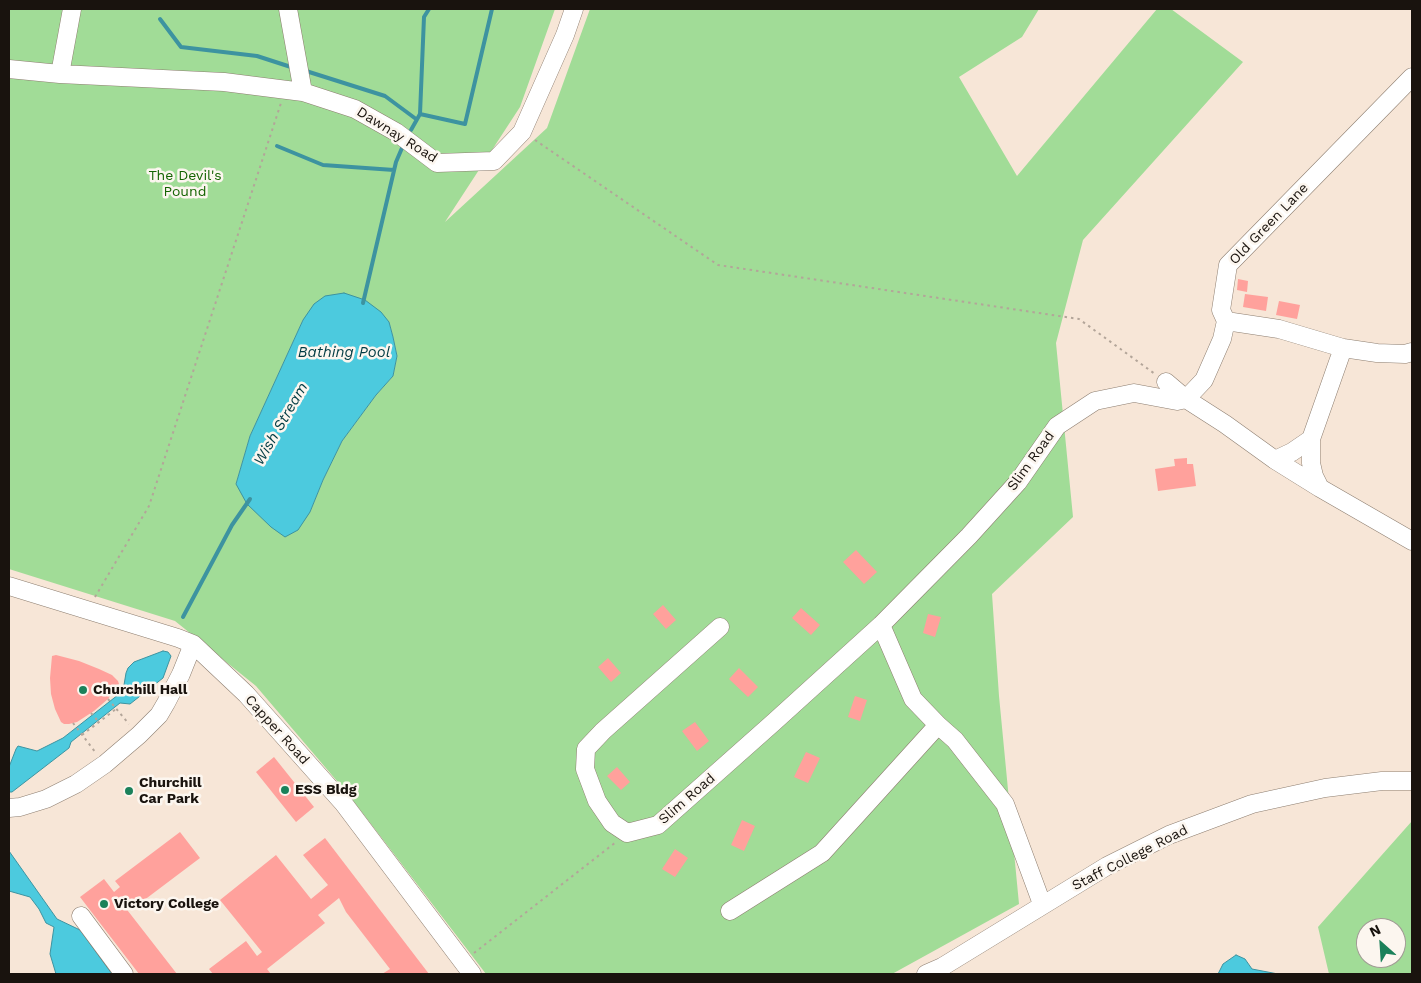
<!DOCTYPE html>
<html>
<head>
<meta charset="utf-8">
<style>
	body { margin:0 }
	#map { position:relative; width:1421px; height:983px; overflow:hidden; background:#f7e6d7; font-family:"Work Sans",sans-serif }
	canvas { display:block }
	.frame { position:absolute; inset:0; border:10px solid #19130e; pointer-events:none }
	.north { position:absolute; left:1356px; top:918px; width:50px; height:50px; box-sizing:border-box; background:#fcf6ef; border:1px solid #a19b95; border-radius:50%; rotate:334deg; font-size:14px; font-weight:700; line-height:20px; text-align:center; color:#19130e }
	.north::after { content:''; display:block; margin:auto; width:18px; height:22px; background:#1b815a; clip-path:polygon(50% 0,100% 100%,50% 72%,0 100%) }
</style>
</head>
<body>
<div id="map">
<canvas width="1421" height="983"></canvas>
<div class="frame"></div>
<div class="north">N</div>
</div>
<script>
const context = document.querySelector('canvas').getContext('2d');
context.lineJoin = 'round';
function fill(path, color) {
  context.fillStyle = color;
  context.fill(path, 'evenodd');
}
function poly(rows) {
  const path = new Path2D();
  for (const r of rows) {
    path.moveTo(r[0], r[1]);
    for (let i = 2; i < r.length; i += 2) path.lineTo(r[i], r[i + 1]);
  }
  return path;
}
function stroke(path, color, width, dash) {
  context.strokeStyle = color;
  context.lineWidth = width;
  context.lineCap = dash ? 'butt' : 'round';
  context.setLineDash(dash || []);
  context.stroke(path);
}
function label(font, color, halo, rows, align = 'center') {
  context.font = font + ' "Work Sans",sans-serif';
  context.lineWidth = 5;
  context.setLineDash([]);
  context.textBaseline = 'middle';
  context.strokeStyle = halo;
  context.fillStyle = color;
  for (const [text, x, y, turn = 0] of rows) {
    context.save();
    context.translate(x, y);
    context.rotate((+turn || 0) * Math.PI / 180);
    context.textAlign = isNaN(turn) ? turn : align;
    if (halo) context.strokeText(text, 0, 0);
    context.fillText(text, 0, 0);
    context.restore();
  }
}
fill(poly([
	[9,9,555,9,520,107,445,222,547,128,590,9,1039,9,1022,37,959,77,1017,176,1157,9,1171,9,1243,62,1083,240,1056,343,1073,517,992,594,999,696,1019,904,892,974,486,974,348,794,256,686,175,621,9,569],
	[303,320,389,322,393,337,397,356,393,376,376,395,342,441,323,480,310,512,236,484,250,436],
	[1412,821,1412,974,1329,974,1318,927],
	[1366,928,1396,928,1396,958,1366,958]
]), '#a1dc97');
const water = poly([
	[344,293,365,300,381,312,389,322,393,337,397,356,393,376,376,395,342,441,323,480,310,512,298,530,285,537,271,527,247,504,236,484,250,436,303,320,314,304,325,296,344,293],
	[163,651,168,652,171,656,163,678,130,704,120,703,71,742,69,748,12,792,9,792,9,767,16,749,18,746,37,751,63,738,123,691,126,673,128,668,134,662,163,651],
	[9,851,57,919,80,930,112,974,56,974,50,954,54,927,46,923,39,909,30,897,9,891,9,851],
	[1236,955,1245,959,1252,969,1278,974,1218,974,1223,964,1236,955]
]);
fill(water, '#4ccade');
stroke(water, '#3d93a0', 1);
stroke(poly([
	[160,19,181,47,257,56,294,68],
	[306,71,385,96,416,119],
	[420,114,465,124,492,9],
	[411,130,420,114,424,17,429,9],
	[277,146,323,165,394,170],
	[363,303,396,162,402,148],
	[183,617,232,525,250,499]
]), '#3d93a0', 4);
fill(poly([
	[1238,279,1248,281,1247,292,1237,290],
	[1245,294,1268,297,1266,311,1243,307],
	[1279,301,1300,305,1297,319,1276,315],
	[1187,458,1187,464,1193,464,1196,486,1158,491,1155,469,1175,466,1174,459],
	[856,550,877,572,864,584,843,562],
	[663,605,676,620,666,629,653,614],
	[801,608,820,625,811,635,792,618],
	[928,614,941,617,935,637,923,633],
	[56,655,79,661,99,669,112,675,118,681,119,684,108,699,94,711,77,722,69,724,64,724,61,722,55,709,51,694,50,678,52,656],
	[608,658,621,673,611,682,598,667],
	[739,668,758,687,748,697,729,679],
	[855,696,867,700,860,721,848,717],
	[695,722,709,741,697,751,682,731],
	[806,752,820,758,808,783,794,777],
	[274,757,314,807,296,822,256,772],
	[617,767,630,782,621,790,607,776],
	[742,820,755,826,744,851,731,845],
	[180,832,200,858,135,907,127,897,121,902,177,974,139,974,80,897,104,879,114,892,120,887,115,881],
	[325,838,429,974,382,974,390,969,346,912,339,898,318,915,325,923,267,969,271,974,213,974,209,969,246,941,257,956,262,952,220,900,276,855,311,899,328,885,303,855],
	[675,849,688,858,675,877,662,869]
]), '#ffa19c');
const minor = poly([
	[288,9,303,92],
	[9,69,60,74,224,82,303,92,355,109,396,132,437,163,494,161,522,132,565,35,574,9],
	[60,74,72,9],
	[1226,321,1279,329,1343,348,1311,439,1292,452,1275,460],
	[1343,348,1377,353,1405,354,1412,352],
	[1166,382,1186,399,1225,424,1275,460,1320,488,1412,541],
	[1186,399,1204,380,1222,339,1226,321,1221,310,1228,265,1412,77],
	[1311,439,1311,463,1314,476,1320,488],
	[9,586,178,638,193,644,246,694,344,804,472,974],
	[881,625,913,699,938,725,955,740,1005,804,1042,904],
	[720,627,603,731,586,749,585,769,597,801,612,823,627,833,658,825,774,722,881,625,969,536,1018,482,1057,426,1095,401,1134,393,1177,401,1186,399],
	[9,808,20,807,46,799,76,784,105,764,139,735,159,715,166,703,181,674,193,644],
	[730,911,822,853,938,725],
	[81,916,124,974],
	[926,974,942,967,1107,866,1169,835,1252,804,1325,788,1382,781,1412,781]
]);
stroke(minor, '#8d7e70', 19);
stroke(poly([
	[535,140,718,265,1079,319,1155,374],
	[95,597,149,506,281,103],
	[108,699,129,724],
	[91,713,99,722],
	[73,723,96,753],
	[82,735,116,709],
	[474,953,616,842]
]), '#b3a599', 2, [2.5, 4]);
stroke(minor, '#fff', 18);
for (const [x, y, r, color] of [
	[83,690,5,"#1b815a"],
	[285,790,5,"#1b815a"],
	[129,791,5,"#1b815a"],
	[104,904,5,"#1b815a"]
]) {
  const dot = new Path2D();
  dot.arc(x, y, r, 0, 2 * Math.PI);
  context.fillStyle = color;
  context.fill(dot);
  stroke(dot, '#fcf6ef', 2);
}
label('14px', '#19130e', '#fcf6ef', [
	["Dawnay Road",397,135,32],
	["Old Green Lane",1269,224,-46],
	["Slim Road",1031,461,-54],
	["Capper Road",277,730,48],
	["Slim Road",687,799,-41],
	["Staff College Road",1130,858,-27]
]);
label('14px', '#136301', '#fcf6ef', [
	["The Devil's",185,176],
	["Pound",185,192]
]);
label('bold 14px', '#19130e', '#fcf6ef', [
	["Churchill Hall",93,690],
	["Churchill",139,783],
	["Car Park",139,799],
	["ESS Bldg",295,790],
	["Victory College",114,904]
], 'left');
label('italic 15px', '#003b43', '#fcf6ef', [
	["Bathing Pool",344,353],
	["Wish Stream",281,424,-60]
]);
</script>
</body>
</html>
